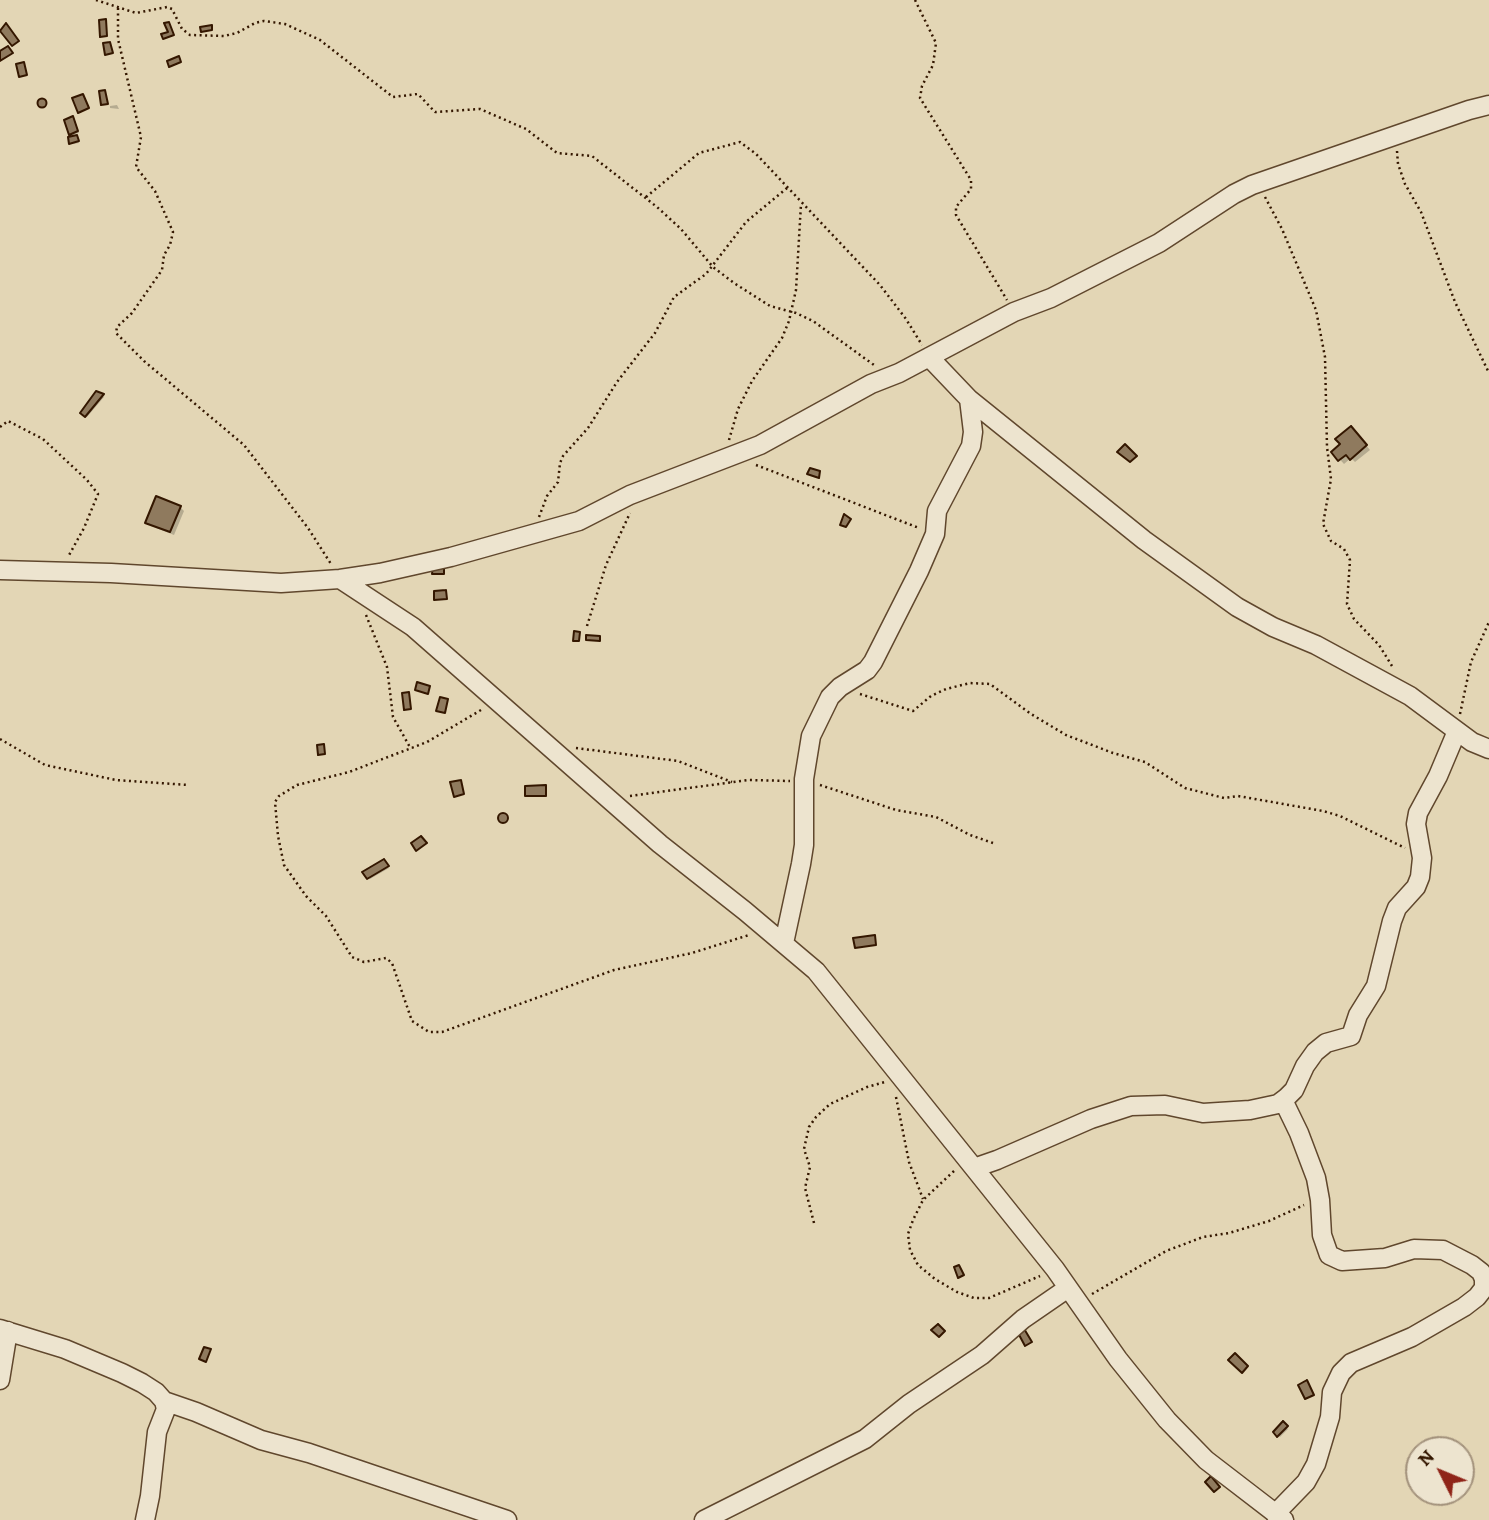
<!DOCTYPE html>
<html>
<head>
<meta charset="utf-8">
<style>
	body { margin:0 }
	#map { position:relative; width:1489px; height:1520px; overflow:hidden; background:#e3d6b5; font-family:Alegreya,serif }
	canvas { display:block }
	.north { position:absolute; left:1405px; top:1436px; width:70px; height:70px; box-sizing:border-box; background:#ede4cf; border:2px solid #a3927c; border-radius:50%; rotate:313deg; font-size:19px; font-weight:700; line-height:28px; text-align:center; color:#341700 }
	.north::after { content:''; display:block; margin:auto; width:24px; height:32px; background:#8f2418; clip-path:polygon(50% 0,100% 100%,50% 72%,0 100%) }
</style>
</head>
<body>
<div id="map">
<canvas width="1489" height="1520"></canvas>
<div class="north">N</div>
</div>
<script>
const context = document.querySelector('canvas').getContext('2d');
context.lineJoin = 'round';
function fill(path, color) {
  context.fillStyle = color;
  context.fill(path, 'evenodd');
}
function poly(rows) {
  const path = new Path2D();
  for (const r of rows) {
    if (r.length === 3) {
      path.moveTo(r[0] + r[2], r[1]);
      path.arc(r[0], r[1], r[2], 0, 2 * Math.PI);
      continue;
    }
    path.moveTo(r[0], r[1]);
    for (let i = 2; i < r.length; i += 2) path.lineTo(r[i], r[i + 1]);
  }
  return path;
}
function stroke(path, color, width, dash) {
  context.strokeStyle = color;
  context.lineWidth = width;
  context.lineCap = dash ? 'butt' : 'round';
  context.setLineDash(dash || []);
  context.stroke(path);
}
fill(poly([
	[41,101,44,101,46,106,42,107],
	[117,105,119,109,110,108,110,106],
	[73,118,79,133,74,134,79,143,72,144,71,143,74,137,70,134],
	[97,393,104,397,87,417,82,413],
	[1355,432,1370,450,1355,462,1351,458,1344,464,1333,452],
	[180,507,184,511,174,535,151,526,147,522],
	[545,787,547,797,527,796],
	[504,815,507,821,503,822,501,816],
	[384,861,389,868,370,879,365,872],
	[1283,1424,1288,1429,1280,1437,1275,1432]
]), '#0003');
const building = poly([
	[106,19,107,36,100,37,99,20,106,19],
	[169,22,174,35,163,39,161,34,168,32,164,23,169,22],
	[6,23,19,41,12,46,0,31,6,23],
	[212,25,212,30,201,32,200,27,212,25],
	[110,42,113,53,105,55,103,43,110,42],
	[8,46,13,53,0,61,0,51,8,46],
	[179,56,181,62,169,67,167,61,179,56],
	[24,62,27,75,19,77,16,64,24,62],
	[105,90,108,104,101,105,99,91,105,90],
	[83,94,89,108,78,113,72,98,83,94],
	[42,103,4.5],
	[73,116,78,131,69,135,64,120,73,116],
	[77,135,79,141,69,144,68,137,77,135],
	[96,391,104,394,85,417,80,413,96,391],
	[1351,426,1367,445,1350,460,1346,455,1338,461,1331,452,1340,444,1335,439,1351,426],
	[1125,444,1137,456,1130,462,1117,452,1125,444],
	[810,468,820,471,819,478,807,474,810,468],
	[156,496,181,506,170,532,145,523,156,496],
	[844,514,851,519,846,527,840,525,844,514],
	[433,565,444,565,444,574,432,574,433,565],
	[446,590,447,599,434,600,434,591,446,590],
	[574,631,580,632,579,641,573,641,574,631],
	[586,635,600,636,600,641,586,640,586,635],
	[417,682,430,686,428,694,415,690,417,682],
	[409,692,411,709,404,710,402,693,409,692],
	[440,697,448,699,445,713,436,711,440,697],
	[324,744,325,754,318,755,317,745,324,744],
	[461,780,464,794,454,797,450,782,461,780],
	[546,785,546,796,525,796,525,786,546,785],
	[503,818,5],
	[421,836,427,843,416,851,411,843,421,836],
	[384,859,389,866,367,879,362,872,384,859],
	[875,935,876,945,855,948,853,938,875,935],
	[959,1265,964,1275,958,1278,954,1267,959,1265],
	[938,1324,945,1331,939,1337,931,1330,938,1324],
	[1023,1327,1032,1342,1025,1346,1017,1331,1023,1327],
	[204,1347,211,1349,206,1362,199,1359,204,1347],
	[1235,1353,1248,1366,1242,1373,1228,1360,1235,1353],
	[1307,1380,1314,1395,1305,1399,1298,1385,1307,1380],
	[1283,1421,1288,1426,1277,1437,1273,1432,1283,1421],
	[1211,1476,1220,1487,1214,1492,1205,1482,1211,1476]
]);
fill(building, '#8f7a5e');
stroke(building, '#341700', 2);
const minor = poly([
	[929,357,969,399,1144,540,1237,607,1273,627,1316,645,1410,696,1472,742,1489,749],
	[0,570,111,573,281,583,340,579,380,573,451,557,579,521,630,495,760,445,871,384,899,373,1014,312,1051,298,1159,243,1234,194,1252,185,1469,110,1489,105],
	[340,579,413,627,660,844,745,911,816,971,1055,1269,1118,1359,1167,1420,1206,1460,1284,1520],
	[784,943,801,864,804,845,804,779,811,736,830,697,840,687,867,670,873,662,919,571,935,534,937,511,971,446,973,432,969,399],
	[974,1168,997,1160,1091,1119,1131,1106,1165,1105,1203,1113,1250,1110,1278,1104,1286,1098,1294,1090,1305,1066,1315,1052,1326,1043,1351,1036,1358,1015,1376,986,1392,921,1397,908,1416,887,1420,877,1422,858,1416,824,1418,813,1438,776,1457,731],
	[0,1329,65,1349,122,1373,142,1383,156,1392,164,1401,166,1409,157,1432,150,1496,145,1520],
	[0,1380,8,1331],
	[164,1401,196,1412,261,1440,309,1453,507,1520],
	[1275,1514,1306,1482,1316,1464,1330,1417,1332,1392,1341,1373,1351,1363,1412,1337,1464,1307,1477,1297,1484,1288,1484,1279,1481,1272,1472,1265,1443,1250,1414,1249,1385,1258,1342,1261,1329,1255,1322,1235,1320,1200,1316,1178,1299,1133,1283,1100],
	[704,1520,865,1439,909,1404,982,1355,1023,1319,1068,1288]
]);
stroke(minor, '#60472d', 21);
stroke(poly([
	[96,0,136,13,167,7,172,9,182,29,190,35,224,36,237,33,255,23,264,21,285,24,320,40,393,97,418,94,435,112,480,109,526,129,557,153,592,156,657,207,681,229,713,267,734,283,770,306,796,313,813,321,874,365],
	[915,0,936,43,933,65,922,86,920,98,971,180,971,189,956,207,956,215,1007,300],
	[118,8,118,39,141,137,136,167,155,191,173,232,170,245,164,255,162,270,132,313,117,327,116,333,144,361,244,445,308,528,331,564],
	[1397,151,1398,164,1405,184,1421,212,1455,302,1489,373],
	[646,197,699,153,740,142,756,154,880,285,906,319,922,345],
	[1265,197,1282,229,1316,310,1325,357,1327,447,1331,479,1323,524,1331,541,1344,549,1350,560,1347,604,1354,619,1379,645,1392,666],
	[0,427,8,421,43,439,87,480,98,494,84,528,68,557],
	[729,440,738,409,752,381,782,338,789,321,796,290,801,204],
	[756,465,919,528],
	[539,517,547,496,558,482,560,463,563,456,588,428,617,382,655,333,674,297,706,274,746,222,787,188],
	[366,615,387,667,393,717,411,749],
	[587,626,606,565,630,513],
	[860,694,913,711,931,696,946,689,970,683,990,684,1031,714,1066,735,1113,753,1145,762,1185,788,1224,798,1238,796,1323,811,1340,816,1405,848],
	[481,710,427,742,349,772,297,785,279,796,275,802,278,836,284,865,306,896,326,916,352,957,364,962,386,958,392,963,412,1021,429,1032,442,1032,614,970,692,953,749,935],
	[1460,714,1471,662,1489,622],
	[0,739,45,765,116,780,188,785],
	[576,748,678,761,732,782],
	[820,785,896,810,936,817,970,835,993,843],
	[630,796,748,780,790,781],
	[896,1097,909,1162,923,1199],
	[954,1171,923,1200,913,1220,908,1234,910,1250,918,1265,935,1279,957,1292,974,1298,989,1298,1040,1276],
	[814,1223,805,1188,810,1167,804,1149,809,1127,816,1117,830,1104,867,1087,885,1082],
	[1092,1294,1166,1251,1203,1237,1229,1233,1269,1221,1304,1205]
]), '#341700', 2.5, [2, 3.5]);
stroke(minor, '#ede4cf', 18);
</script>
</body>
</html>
